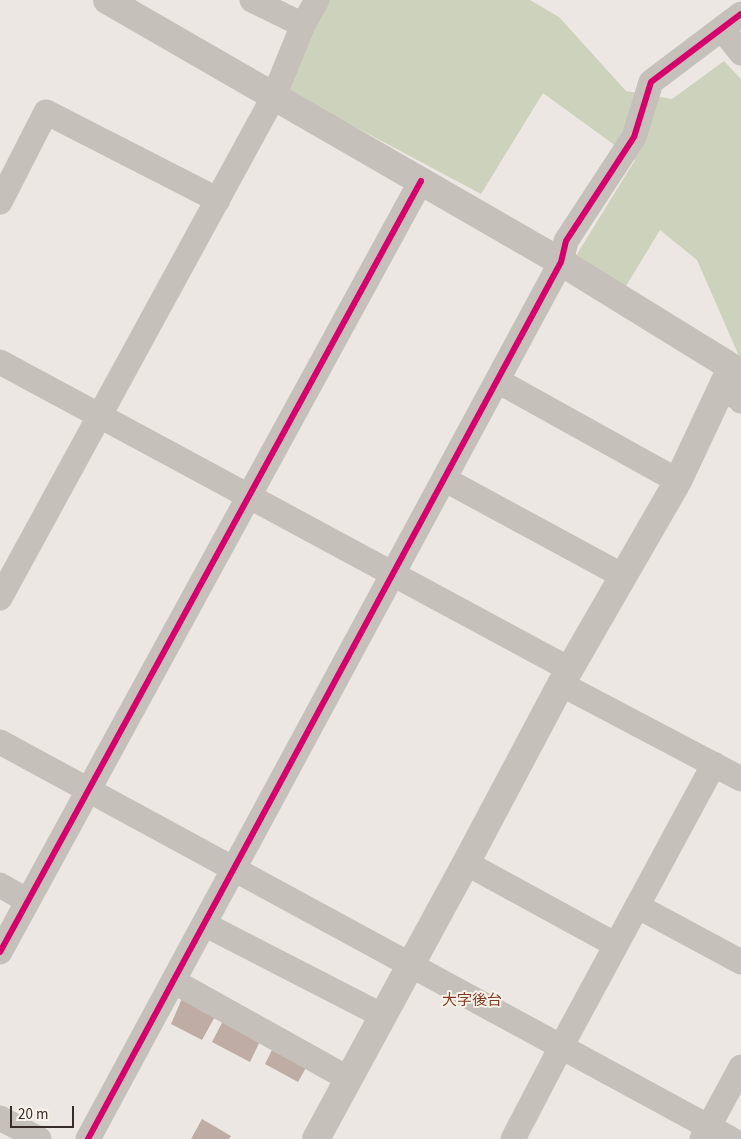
<!DOCTYPE html>
<html>
<head>
<meta charset="utf-8">
<style>
	body { margin:0 }
	#map { position:relative; width:741px; height:1139px; overflow:hidden; background:#ece7e2; font-family:"Source Sans 3",sans-serif }
	canvas { display:block }
	.scale { position:absolute; left:10px; top:1106px; width:64px; height:22px; box-sizing:border-box; border:2px solid #362d29; border-top:0; padding-left:6px; font-size:15px; line-height:18px; white-space:nowrap; color:#362d29; -webkit-text-stroke:4px #f9f2e9; paint-order:stroke }
</style>
</head>
<body>
<div id="map">
<canvas width="741" height="1139"></canvas>
<div class="scale">20 m</div>
</div>
<script>
const context = document.querySelector('canvas').getContext('2d');
context.lineJoin = 'round';
function fill(path, color) {
  context.fillStyle = color;
  context.fill(path, 'evenodd');
}
function poly(rows) {
  const path = new Path2D();
  for (const r of rows) {
    path.moveTo(r[0], r[1]);
    for (let i = 2; i < r.length; i += 2) path.lineTo(r[i], r[i + 1]);
  }
  return path;
}
function stroke(path, color, width, dash) {
  context.strokeStyle = color;
  context.lineWidth = width;
  context.lineCap = dash ? 'butt' : 'round';
  context.setLineDash(dash || []);
  context.stroke(path);
}
function label(font, color, halo, rows, align = 'center') {
  context.font = font + ' "Source Sans 3","Noto Sans JP",sans-serif';
  context.lineWidth = 4;
  context.setLineDash([]);
  context.textBaseline = 'middle';
  context.strokeStyle = halo;
  context.fillStyle = color;
  for (const [text, x, y, turn = 0] of rows) {
    context.save();
    context.translate(x, y);
    context.rotate((+turn || 0) * Math.PI / 180);
    context.textAlign = isNaN(turn) ? turn : align;
    if (halo) context.strokeText(text, 0, 0);
    context.fillText(text, 0, 0);
    context.restore();
  }
}
fill(poly([
	[329,0,530,0,559,17,626,91,672,99,724,61,741,79,741,358,739,356,697,260,660,230,623,291,574,259,635,160,543,93,481,194,286,90,319,15]
]), '#cdd2bc');
fill(poly([
	[184,994,217,1013,202,1040,171,1024],
	[225,1017,262,1037,250,1062,212,1042],
	[274,1046,308,1064,298,1082,265,1064],
	[202,1119,231,1136,229,1139,191,1139]
]), '#bfaca4');
stroke(poly([
	[252,0,303,25],
	[722,29,741,53],
	[0,202,46,112,218,200],
	[0,362,569,669],
	[498,381,678,481],
	[720,391,740,398,741,401],
	[444,479,623,576],
	[0,598,274,96,303,25,317,0],
	[561,684,741,779],
	[0,742,731,1139],
	[466,863,616,945],
	[0,885,28,901],
	[637,906,741,962],
	[204,924,383,1016],
	[0,952,421,181],
	[173,981,349,1079],
	[0,1118,39,1139],
	[88,1139,561,262,566,241,634,137,651,82,741,14],
	[513,1139,561,1047,714,764],
	[702,1139,741,1067]
]), '#c6c0ba', 25);
stroke(poly([
	[107,0,561,262,741,373],
	[316,1139,466,863,561,684,678,481,731,368]
]), '#c6c0ba', 28);
stroke(poly([
	[0,952,421,181],
	[88,1139,561,262,566,241,634,137,651,82,741,14]
]), '#d6006c', 6);
label('15px', '#823c25', '#f9f2e9', [
	["大字後台",472,1002]
]);
</script>
</body>
</html>
